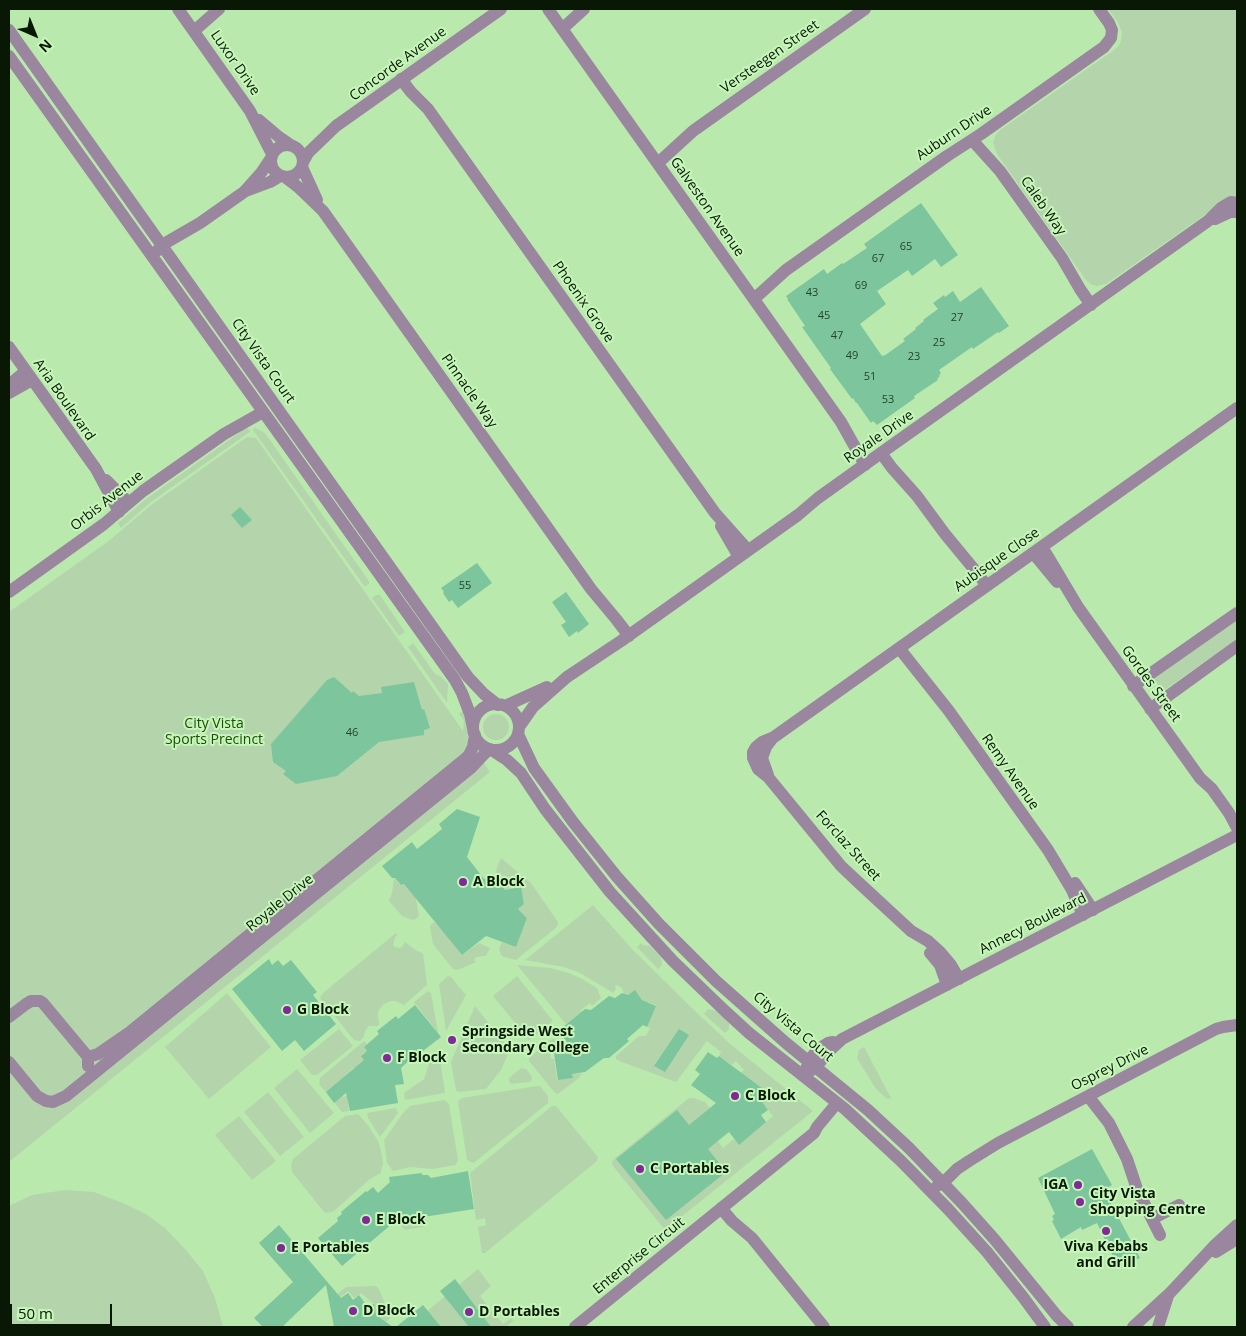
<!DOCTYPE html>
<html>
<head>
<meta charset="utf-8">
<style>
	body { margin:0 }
	#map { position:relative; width:1246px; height:1336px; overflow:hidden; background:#bae9ad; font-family:"Open Sans",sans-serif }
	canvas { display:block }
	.frame { position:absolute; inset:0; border:10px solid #081804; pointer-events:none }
	.north { position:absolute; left:10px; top:10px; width:50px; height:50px; -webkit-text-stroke:4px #c7f6ba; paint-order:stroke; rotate:136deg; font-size:14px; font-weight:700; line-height:20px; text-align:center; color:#081804 }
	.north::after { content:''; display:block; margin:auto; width:18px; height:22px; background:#081804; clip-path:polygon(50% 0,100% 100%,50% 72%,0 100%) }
	.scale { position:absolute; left:10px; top:1304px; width:102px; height:22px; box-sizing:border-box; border:2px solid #081804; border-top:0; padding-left:6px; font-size:15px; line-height:18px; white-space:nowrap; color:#081804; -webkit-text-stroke:4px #c7f6ba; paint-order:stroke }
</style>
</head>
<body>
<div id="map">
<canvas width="1246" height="1336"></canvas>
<div class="frame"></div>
<div class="north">N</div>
<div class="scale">50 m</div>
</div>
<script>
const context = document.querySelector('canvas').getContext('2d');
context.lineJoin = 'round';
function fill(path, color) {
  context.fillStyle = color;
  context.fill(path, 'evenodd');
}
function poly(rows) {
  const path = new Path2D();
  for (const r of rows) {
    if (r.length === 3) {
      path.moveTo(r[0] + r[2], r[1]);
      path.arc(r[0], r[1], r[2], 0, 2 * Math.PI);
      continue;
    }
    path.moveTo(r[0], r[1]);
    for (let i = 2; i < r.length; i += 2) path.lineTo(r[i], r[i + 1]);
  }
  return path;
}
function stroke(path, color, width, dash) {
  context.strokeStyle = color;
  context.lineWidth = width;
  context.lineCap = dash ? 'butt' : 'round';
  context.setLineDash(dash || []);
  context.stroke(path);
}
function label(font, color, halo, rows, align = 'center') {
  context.font = font + ' "Open Sans",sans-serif';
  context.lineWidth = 4;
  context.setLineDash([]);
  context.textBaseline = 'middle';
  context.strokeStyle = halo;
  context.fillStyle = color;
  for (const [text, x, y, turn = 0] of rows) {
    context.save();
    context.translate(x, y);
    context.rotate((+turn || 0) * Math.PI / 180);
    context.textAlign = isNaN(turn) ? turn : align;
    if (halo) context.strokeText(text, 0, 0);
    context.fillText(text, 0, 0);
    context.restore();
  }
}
fill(poly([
	[1108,9,1237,9,1237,197,1226,200,1106,284,1097,286,1090,284,1086,280,997,154,993,143,995,136,1000,130,1114,50,1119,45,1121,41,1122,32,1118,22],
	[254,427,265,433,369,581,369,584,365,587,253,430],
	[246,428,251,431,151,502,121,528,118,523,146,499],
	[247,437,256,438,463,731,464,720,459,714,462,711,464,712,467,728,468,739,490,772,9,1162,9,612,110,540,151,505],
	[376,595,380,595,405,632,399,636,372,598],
	[1237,620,1237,639,1163,691,1154,679],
	[413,643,435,674,441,677,448,684,447,703,408,647],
	[496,727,13],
	[501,858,531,883,558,922,557,927,516,960,504,957,501,955,499,949,502,942,516,947,527,918,518,909,524,904,521,888,505,890,495,877,497,867],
	[394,878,401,885,404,884,414,887,419,916,416,919,412,920,402,916,389,901,392,893],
	[593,905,633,950,694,1010,728,1042,813,1111,665,1230,612,1165,612,1162,615,1158,689,1098,693,1098,705,1102,710,1108,704,1113,717,1140,723,1148,734,1139,739,1144,773,1116,740,1073,744,1070,736,1061,732,1065,719,1056,721,1052,707,1041,676,1082,619,1061,616,1059,616,1056,639,1036,645,1036,647,1034,650,1028,647,1027,656,1005,642,1000,635,991,628,995,624,994,622,988,617,985,615,986,616,989,613,993,580,973,564,967,525,960],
	[434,922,441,929,443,928,462,955,479,943,490,948,486,956,476,957,474,960,476,962,458,970,453,969,433,944,430,926],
	[396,933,397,935,395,937,393,945,395,947,399,948,402,947,405,942,417,951,423,953,427,985,404,1005,395,1001,391,1001,384,1004,379,1010,378,1014,379,1025,377,1026,369,1026,365,1031,364,1037,360,1041,354,1040,320,998,321,996,323,993],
	[641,943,643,945,650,946,661,957,662,965,658,969,637,947],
	[517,965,550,968,569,973,582,979,597,988,601,998,592,1006,590,1003,581,1010,581,1012,566,1024],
	[448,976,451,977,466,995,446,1031,439,984],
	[517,976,553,1021,529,1040,493,996],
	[428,991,431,993,439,1039,435,1041,429,1033,435,1029,414,1002],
	[227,993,271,1047,209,1099,165,1047],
	[475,1006,510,1050,501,1070,486,1089,458,1092,456,1090,451,1062],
	[708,1009,717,1011,729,1022,729,1029,725,1033,704,1014],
	[339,1029,353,1046,317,1075,312,1075,300,1060],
	[552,1039,557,1039,560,1042,550,1051,551,1059,554,1059,557,1080,573,1078,573,1074,582,1073,579,1078,558,1094,555,1093,529,1061,529,1058],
	[364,1041,367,1044,364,1047,367,1051,361,1055,365,1060,355,1069,353,1068,339,1082,341,1097,347,1096,349,1111,342,1112,319,1084,320,1078],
	[864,1047,891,1098,887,1099,876,1089,858,1060,857,1058,859,1050],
	[439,1053,445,1093,405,1100,404,1093,424,1079,432,1055],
	[521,1068,526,1069,532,1077,532,1080,530,1082,511,1084,509,1081,509,1078],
	[297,1069,334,1113,310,1133,274,1088],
	[537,1086,540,1086,548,1096,548,1103,475,1162,473,1163,467,1160,458,1102,459,1100,462,1098],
	[268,1092,304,1137,280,1156,244,1112],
	[444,1100,449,1104,458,1160,457,1163,455,1165,433,1169,410,1167,393,1171,387,1163,384,1140,403,1113,410,1106],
	[552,1106,556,1106,598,1157,597,1161,485,1253,482,1253,478,1227,486,1225,485,1218,476,1220,470,1173],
	[396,1108,398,1113,380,1137,368,1118,367,1113],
	[358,1114,367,1124,378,1141,381,1150,383,1163,382,1167,381,1173,370,1179,334,1211,327,1213,324,1212,292,1172,291,1165,293,1159,345,1116],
	[239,1116,276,1161,252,1180,215,1135],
	[65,1190,94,1192,123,1203,146,1214,165,1228,185,1249,203,1271,215,1298,223,1327,9,1327,9,1206,32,1195],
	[416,1215,417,1218,426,1217,427,1226,405,1230,394,1219],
	[478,1269,491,1286,480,1296,503,1324,512,1318,513,1321,506,1327,408,1327],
	[376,1286,379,1289,390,1316,390,1318,386,1322,376,1315,374,1304,361,1293,354,1298,348,1291,333,1303,330,1300,346,1287]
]), '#b4d5ab');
fill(poly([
	[921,203,958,255,941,267,935,259,912,276,908,270,877,291,886,304,860,324,882,356,884,355,884,356,905,341,903,339,916,329,915,328,924,321,923,320,938,309,933,303,944,295,945,297,953,291,960,302,981,287,1009,326,999,333,998,332,973,349,972,347,939,370,941,373,939,375,940,376,937,379,938,380,914,396,915,398,877,425,873,421,871,423,857,403,856,403,853,398,852,399,830,369,831,368,802,327,805,326,787,299,788,299,786,296,824,269,827,274,842,263,843,264,867,248,864,244],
	[240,507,252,520,242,528,231,515],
	[477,563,492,583,458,608,452,600,449,602,443,593,444,592,441,588],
	[566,592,589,624,578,633,577,631,569,637,561,625,566,622,552,602],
	[334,677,352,693,353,691,359,696,382,693,381,687,414,682,422,710,424,709,430,728,424,730,424,735,379,742,337,776,296,784,283,774,286,771,273,762,271,744,327,680],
	[457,809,480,817,467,857,484,879,495,877,505,890,521,887,524,904,518,909,527,918,516,947,486,936,462,955,404,884,401,885,395,878,392,878,382,866,412,842,417,849,442,829,439,824],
	[269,959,272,965,278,960,283,966,291,960,317,992,313,995,336,1024,304,1051,295,1040,282,1051,232,989],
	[635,990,642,1000,656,1006,647,1027,643,1025,627,1039,629,1041,609,1058,604,1058,585,1072,572,1074,573,1078,558,1080,554,1053,567,1042,558,1031,585,1009,591,1010,609,996,615,998,622,993,628,995],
	[415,1005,441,1037,419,1054,417,1053,401,1068,404,1084,395,1085,398,1103,350,1111,346,1093,334,1103,326,1092,364,1060,361,1056,367,1051,364,1047,379,1034,377,1031,396,1016,398,1019],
	[679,1029,689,1035,665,1072,654,1066],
	[708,1052,717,1058,719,1056,767,1092,761,1100,768,1110,761,1115,766,1122,739,1145,729,1132,708,1149,726,1172,666,1220,616,1159,677,1110,689,1125,716,1103,691,1085,700,1074,695,1070],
	[1092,1149,1112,1185,1104,1190,1140,1258,1119,1269,1097,1223,1082,1230,1081,1227,1061,1239,1052,1221,1054,1220,1052,1216,1055,1214,1038,1178],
	[468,1171,474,1209,417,1218,416,1215,399,1218,342,1266,318,1238,338,1221,337,1218,342,1214,341,1212,366,1191,367,1192,373,1187,378,1193,390,1182,389,1177,422,1173,422,1175,428,1175,431,1178],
	[279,1225,341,1298,348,1293,353,1300,359,1295,367,1306,374,1304,376,1315,393,1327,334,1327,326,1285,282,1327,263,1327,254,1318,293,1282,259,1243],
	[455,1279,491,1327,469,1327,440,1291],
	[423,1305,441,1327,396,1327]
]), '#7dc59d');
stroke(poly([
	[178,9,250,111,272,154],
	[548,9,841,422,865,465],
	[562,29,584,9],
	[9,30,468,677,484,694,498,705],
	[194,31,219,9],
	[9,56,455,680,462,693,470,714,473,728],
	[401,79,411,92,428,109,715,513,748,550],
	[259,120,279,137,292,146],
	[972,140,1000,171,1062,258,1080,289,1091,305],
	[287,161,16],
	[303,162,308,153,336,126,501,9],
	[658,163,693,131,865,9],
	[302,167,317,200],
	[285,177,298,187,323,211,591,589,616,619,629,636],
	[246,191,270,182,280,176],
	[1215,219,1230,212,1237,212],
	[157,251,162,245,200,223,244,192,261,173,271,158],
	[754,299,786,270,947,156,981,134,1104,47,1111,38,1112,30,1109,23,1099,9],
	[9,347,96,469,119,512],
	[9,385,26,371],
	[9,393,32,380],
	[881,453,892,468,917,496,945,534,978,574,987,586],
	[106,480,129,503],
	[721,526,739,557],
	[1042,547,1050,560,1078,607,1200,778,1212,789,1229,813,1237,828],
	[1033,553,1057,582],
	[9,592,104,524,143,491,224,434,263,412],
	[899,648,949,711,1048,850,1072,890,1083,915],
	[1133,686,1237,613],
	[496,727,23],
	[505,706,547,687],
	[1150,709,1237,646],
	[519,727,533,707,567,677,621,641,798,515,818,498,874,458,1208,221,1221,208,1231,202,1237,203],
	[518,734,534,768,573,822,617,877,659,924,716,981,786,1043,868,1110,909,1148,962,1203,995,1240,1057,1316,1068,1327],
	[490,749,507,760,521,773,545,809,610,892,673,961,725,1011,749,1033,845,1109,901,1161,948,1209,987,1252,1023,1297,1045,1327],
	[768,775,762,758,766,747,772,739],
	[1075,883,1093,910],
	[930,953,940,965,947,985],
	[959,979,951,965,940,952,928,941,911,931,858,882,841,866,768,777,758,769,753,758,753,752,756,747,762,742,774,737,1237,408],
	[9,1017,26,1004,31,1001,40,1001,43,1003,88,1057,88,1066],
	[88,1057,98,1054,130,1032,465,759,469,755,473,747,475,735],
	[9,1062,32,1090,37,1096,46,1101,53,1102,66,1096,472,767,489,749],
	[806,1069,809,1061,817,1050,828,1043,833,1042],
	[810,1071,816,1067,829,1051,842,1039,1237,835],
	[1088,1096,1109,1123,1127,1159,1137,1189,1160,1235],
	[937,1186,943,1183,957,1169,969,1161,998,1143,1216,1029,1223,1027,1237,1025],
	[721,1208,732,1221,752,1238,824,1327],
	[1152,1219,1179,1205],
	[1216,1252,1237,1239],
	[575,1327,814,1133,817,1127,837,1103],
	[1133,1327,1169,1294,1214,1246,1237,1225],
	[1158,1327,1168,1296]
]), '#9a869f', 12);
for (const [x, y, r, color] of [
	[463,882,5,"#812997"],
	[287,1010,5,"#812997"],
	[452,1040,5,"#812997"],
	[387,1058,5,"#812997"],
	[735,1096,5,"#812997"],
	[640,1169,5,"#812997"],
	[1078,1185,5,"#812997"],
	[1080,1202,5,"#812997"],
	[366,1220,5,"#812997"],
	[1106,1231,5,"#812997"],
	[281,1248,5,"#812997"],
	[353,1311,5,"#812997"],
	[469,1312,5,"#812997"]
]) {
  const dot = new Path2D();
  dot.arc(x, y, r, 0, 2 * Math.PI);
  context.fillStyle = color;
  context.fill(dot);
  stroke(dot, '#c7f6ba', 2);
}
label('11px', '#25432a', null, [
	["65",906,247],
	["67",878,259],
	["69",861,286],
	["43",812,293],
	["45",824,316],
	["27",957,318],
	["47",837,336],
	["25",939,343],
	["49",852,356],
	["23",914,357],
	["51",870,377],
	["53",888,400],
	["55",465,586],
	["46",352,733]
]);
label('14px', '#081804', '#c7f6ba', [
	["Versteegen Street",770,57,-35],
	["Luxor Drive",235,63,55],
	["Concorde Avenue",398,64,-36],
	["Auburn Drive",954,133,-34],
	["Caleb Way",1043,206,55],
	["Galveston Avenue",707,207,55],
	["Phoenix Grove",583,302,55],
	["City Vista Court",263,361,55],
	["Pinnacle Way",469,391,55],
	["Aria Boulevard",64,400,55],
	["Royale Drive",879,437,-35],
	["Orbis Avenue",107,501,-38],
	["Aubisque Close",997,560,-35],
	["Gordes Street",1151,684,54],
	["Remy Avenue",1010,772,55],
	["Forclaz Street",848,846,48],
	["Royale Drive",280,903,-39],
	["Annecy Boulevard",1033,924,-27],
	["City Vista Court",793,1027,40],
	["Osprey Drive",1110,1068,-27],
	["Enterprise Circuit",639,1256,-39]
]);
label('14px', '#1c4e08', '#c7f6ba', [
	["City Vista",214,724],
	["Sports Precinct",214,740]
]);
label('bold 14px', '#081804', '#c7f6ba', [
	["A Block",473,882],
	["G Block",297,1010],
	["Springside West",462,1032],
	["Secondary College",462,1048],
	["F Block",397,1058],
	["C Block",745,1096],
	["C Portables",650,1169],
	["IGA",1068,1185,"right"],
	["City Vista",1090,1194],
	["Shopping Centre",1090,1210],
	["E Block",376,1220],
	["Viva Kebabs",1106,1247,"center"],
	["and Grill",1106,1263,"center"],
	["E Portables",291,1248],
	["D Block",363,1311],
	["D Portables",479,1312]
], 'left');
</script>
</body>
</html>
